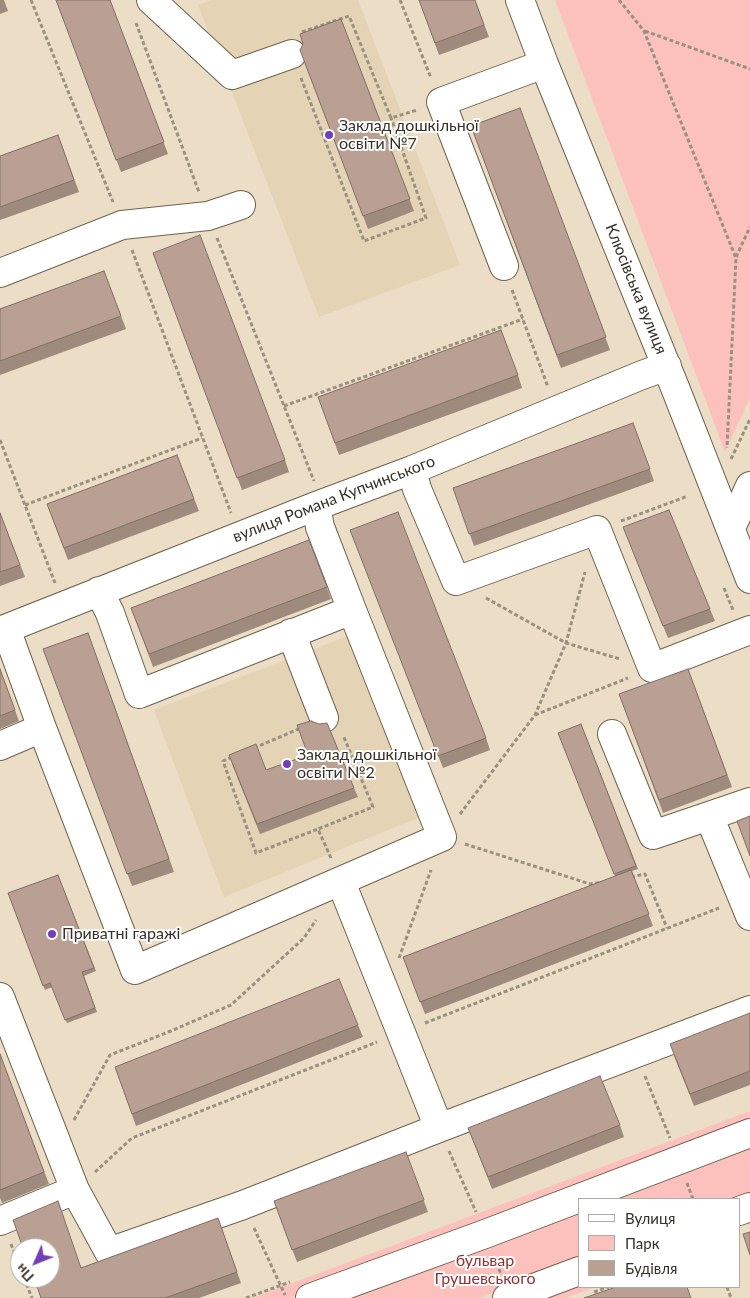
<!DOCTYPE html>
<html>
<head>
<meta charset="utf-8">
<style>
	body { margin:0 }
	#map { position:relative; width:750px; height:1298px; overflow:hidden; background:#ecddc6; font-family:Lato,sans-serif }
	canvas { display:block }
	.legend { position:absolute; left:578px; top:1198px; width:162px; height:90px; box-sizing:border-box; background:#fff; border:1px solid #afada9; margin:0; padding:6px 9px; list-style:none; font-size:15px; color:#363128 }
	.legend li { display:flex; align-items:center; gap:10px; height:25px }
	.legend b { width:25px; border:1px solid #afada9 }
	.north { position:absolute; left:10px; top:1238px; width:50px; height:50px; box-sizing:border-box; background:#fff; border:1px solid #afada9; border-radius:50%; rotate:226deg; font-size:14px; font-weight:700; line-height:20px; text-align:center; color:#363128 }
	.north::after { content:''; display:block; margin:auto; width:18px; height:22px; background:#723fb6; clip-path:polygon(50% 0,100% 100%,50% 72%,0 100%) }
</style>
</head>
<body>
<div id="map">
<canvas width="750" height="1298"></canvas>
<ul class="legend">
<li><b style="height:6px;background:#fff"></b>Вулиця</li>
<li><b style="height:14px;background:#fdc1bd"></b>Парк</li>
<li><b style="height:14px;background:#b9a093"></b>Будівля</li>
</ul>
<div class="north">Пн</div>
</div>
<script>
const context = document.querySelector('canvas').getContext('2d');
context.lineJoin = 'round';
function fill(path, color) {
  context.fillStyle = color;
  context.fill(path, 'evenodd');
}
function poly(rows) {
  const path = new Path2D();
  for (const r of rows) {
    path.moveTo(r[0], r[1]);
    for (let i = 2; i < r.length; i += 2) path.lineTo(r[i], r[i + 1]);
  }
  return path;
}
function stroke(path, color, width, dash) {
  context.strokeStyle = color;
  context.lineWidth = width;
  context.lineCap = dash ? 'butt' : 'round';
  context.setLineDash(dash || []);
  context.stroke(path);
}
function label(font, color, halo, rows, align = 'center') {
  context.font = font + ' Lato,sans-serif';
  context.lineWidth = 4;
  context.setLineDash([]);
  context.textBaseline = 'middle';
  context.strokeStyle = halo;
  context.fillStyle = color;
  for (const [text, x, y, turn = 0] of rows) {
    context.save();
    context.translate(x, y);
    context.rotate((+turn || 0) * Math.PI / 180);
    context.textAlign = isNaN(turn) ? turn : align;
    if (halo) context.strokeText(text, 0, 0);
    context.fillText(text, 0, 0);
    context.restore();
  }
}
fill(poly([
	[211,0,358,0,460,265,319,317,198,5],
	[348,636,420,817,224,897,154,710]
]), '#e5d3b5');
fill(poly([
	[555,0,750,0,750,398,725,452],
	[750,1111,750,1126,290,1298,253,1298],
	[750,1144,750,1195,739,1199,605,1199],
	[579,1209,579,1260,479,1298,345,1298],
	[579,1278,579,1287,595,1287,566,1298,526,1298]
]), '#fdc1bd');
const minor = poly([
	[151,0,232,75,292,54],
	[520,0,544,64,676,390,750,579],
	[504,266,441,102,544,64],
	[0,273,122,225,208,216,241,205],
	[412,470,417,489,456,581,597,530,652,668,750,630],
	[731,528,750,486],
	[99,591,110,613,139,694,352,610],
	[6,629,42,728,135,970,442,837,352,610,320,527,316,506],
	[0,631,316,506,412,470,642,375,667,366],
	[291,633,324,718],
	[612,734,653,835,709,816],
	[0,746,42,728],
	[750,802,709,816,750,916],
	[341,882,439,1128],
	[0,997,75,1190,109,1252,243,1205,439,1128,750,1010],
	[739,1211,750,1207],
	[0,1221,75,1190],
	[310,1298,485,1234,750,1133],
	[507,1298,579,1271]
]);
stroke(minor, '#6f624d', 30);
stroke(poly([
	[31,0,113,202],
	[400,0,431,78],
	[619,0,644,31,736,258,727,448],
	[136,23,199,192],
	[645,31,750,69],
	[302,32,349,16,391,118,417,110],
	[301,78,364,241,426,218,391,118],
	[217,238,314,481],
	[132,250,231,513],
	[736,257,750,227],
	[512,290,548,387],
	[284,406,523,319],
	[0,440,55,583],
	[731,459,750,419],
	[25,505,202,438],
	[621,521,688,496],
	[724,588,733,610],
	[486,598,566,643,620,659],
	[535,715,628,678],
	[254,748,301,728],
	[232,757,223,761,256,853,318,829],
	[460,814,535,715,566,643,585,572],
	[465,844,590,884,603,882],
	[331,858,318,829,373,807,343,735],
	[631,877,645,874,667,928],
	[399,958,431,870],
	[425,1023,719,908],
	[645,1076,670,1138],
	[74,1120,110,1055,171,1031,231,1005,304,938,316,920],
	[449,1151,476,1212],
	[95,1172,132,1138,377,1042],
	[687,1183,693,1199],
	[254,1228,285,1295],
	[11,1244,20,1268],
	[494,1257,501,1274],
	[24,1278,32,1298],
	[727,1287,731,1298],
	[594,1292,609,1287],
	[246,1298,290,1282]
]), '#9b9180', 3, [4, 2.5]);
stroke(minor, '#fff', 28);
fill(poly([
	[0,0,4,0,8,11,0,14],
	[56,0,110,0,168,154,121,172],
	[419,0,475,0,489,37,439,55],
	[341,19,414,211,368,229,300,50],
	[520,108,610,350,561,368,471,126],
	[58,135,79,192,0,220,0,156],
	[153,253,285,460,289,472,242,490],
	[104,271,126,329,0,375,0,309],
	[518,375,522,388,339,455,318,397],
	[633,423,654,481,474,546,453,488],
	[177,455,199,511,68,560,47,504],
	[0,513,25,577,0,586],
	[623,527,710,609,715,621,668,638],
	[309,540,331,599,153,667,131,608],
	[355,542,486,738,490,750,443,768],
	[88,633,174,872,132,886,43,649],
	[0,669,19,721,0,729],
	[688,669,732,787,663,813,619,694],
	[581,724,638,869,632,871,653,926,425,1014,403,957,615,876,558,733],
	[232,764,354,788,358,797,260,834],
	[58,875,96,971,84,976,97,1012,67,1023,52,987,45,990,8,893],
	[750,1013,750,1085,694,1106,674,1056],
	[358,1025,363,1037,136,1126,115,1067],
	[0,1054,49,1184,2,1203,0,1198],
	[620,1125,624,1137,492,1189,468,1128],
	[406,1152,428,1212,297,1262,274,1201],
	[218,1218,241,1283,199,1298,41,1298,81,1268]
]), '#9f8a7e');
const building = poly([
	[56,0,110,0,164,142,116,160,56,0],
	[419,0,475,0,484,25,435,43,419,0],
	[341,19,410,199,363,216,300,50,303,44,300,34,341,19],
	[520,108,606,337,557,355,471,126,520,108],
	[58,135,74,180,0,207,0,156,58,135],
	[200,235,285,460,237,478,153,253,200,235],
	[104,271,121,316,0,361,0,309,104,271],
	[501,330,518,375,335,443,318,397,501,330],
	[633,423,650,469,469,534,453,488,633,423],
	[177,455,194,499,64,548,47,504,177,455],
	[669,510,710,609,663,626,623,527,669,510],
	[398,512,486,738,438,756,350,530,398,512],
	[0,513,20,565,0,572,0,513],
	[309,540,327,587,149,654,131,608,309,540],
	[88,633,169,859,127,874,43,649,88,633],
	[0,669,15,710,0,716,0,669],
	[688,669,727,775,659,800,619,694,688,669],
	[311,721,319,724,327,723,354,788,257,824,229,755,256,744,266,770,308,755,297,725,311,721],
	[581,724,636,866,614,874,558,733,581,724],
	[750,816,750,856,737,821,750,816],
	[631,870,649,914,420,1002,403,957,631,870],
	[58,875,94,968,82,972,95,1008,65,1020,50,983,43,986,8,893,58,875],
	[339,979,358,1025,132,1114,115,1067,339,979],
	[750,1013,750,1071,690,1094,670,1044,750,1013],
	[0,1054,44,1172,0,1190,0,1054],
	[600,1076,620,1125,488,1177,468,1128,600,1076],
	[406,1152,424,1200,292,1250,274,1201,406,1152],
	[58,1201,81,1268,218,1218,237,1272,165,1298,41,1298,34,1278,50,1278,50,1248,23,1248,13,1220,58,1201],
	[750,1232,750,1255,743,1234,750,1232],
	[616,1287,687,1287,691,1298,584,1298,616,1287]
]);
fill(building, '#b9a093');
stroke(building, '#827067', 1);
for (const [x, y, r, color] of [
	[329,135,5,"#723fb6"],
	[287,764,5,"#723fb6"],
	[52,934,5,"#723fb6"]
]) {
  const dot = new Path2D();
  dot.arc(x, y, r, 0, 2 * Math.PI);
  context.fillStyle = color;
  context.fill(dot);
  stroke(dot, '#fff', 2);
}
label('16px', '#363128', '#fff', [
	["Заклад дошкільної",339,126],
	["освіти №7",339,144],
	["Заклад дошкільної",297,755],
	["освіти №2",297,773],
	["Приватні гаражі",62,934]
], 'left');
label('16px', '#363128', '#fff', [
	["Клюсівська вулиця",636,289,68],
	["вулиця Романа Купчинського",334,499,-21]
]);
label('16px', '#8f3132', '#fff', [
	["бульвар",485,1261],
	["Грушевського",485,1279]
]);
</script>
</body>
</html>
